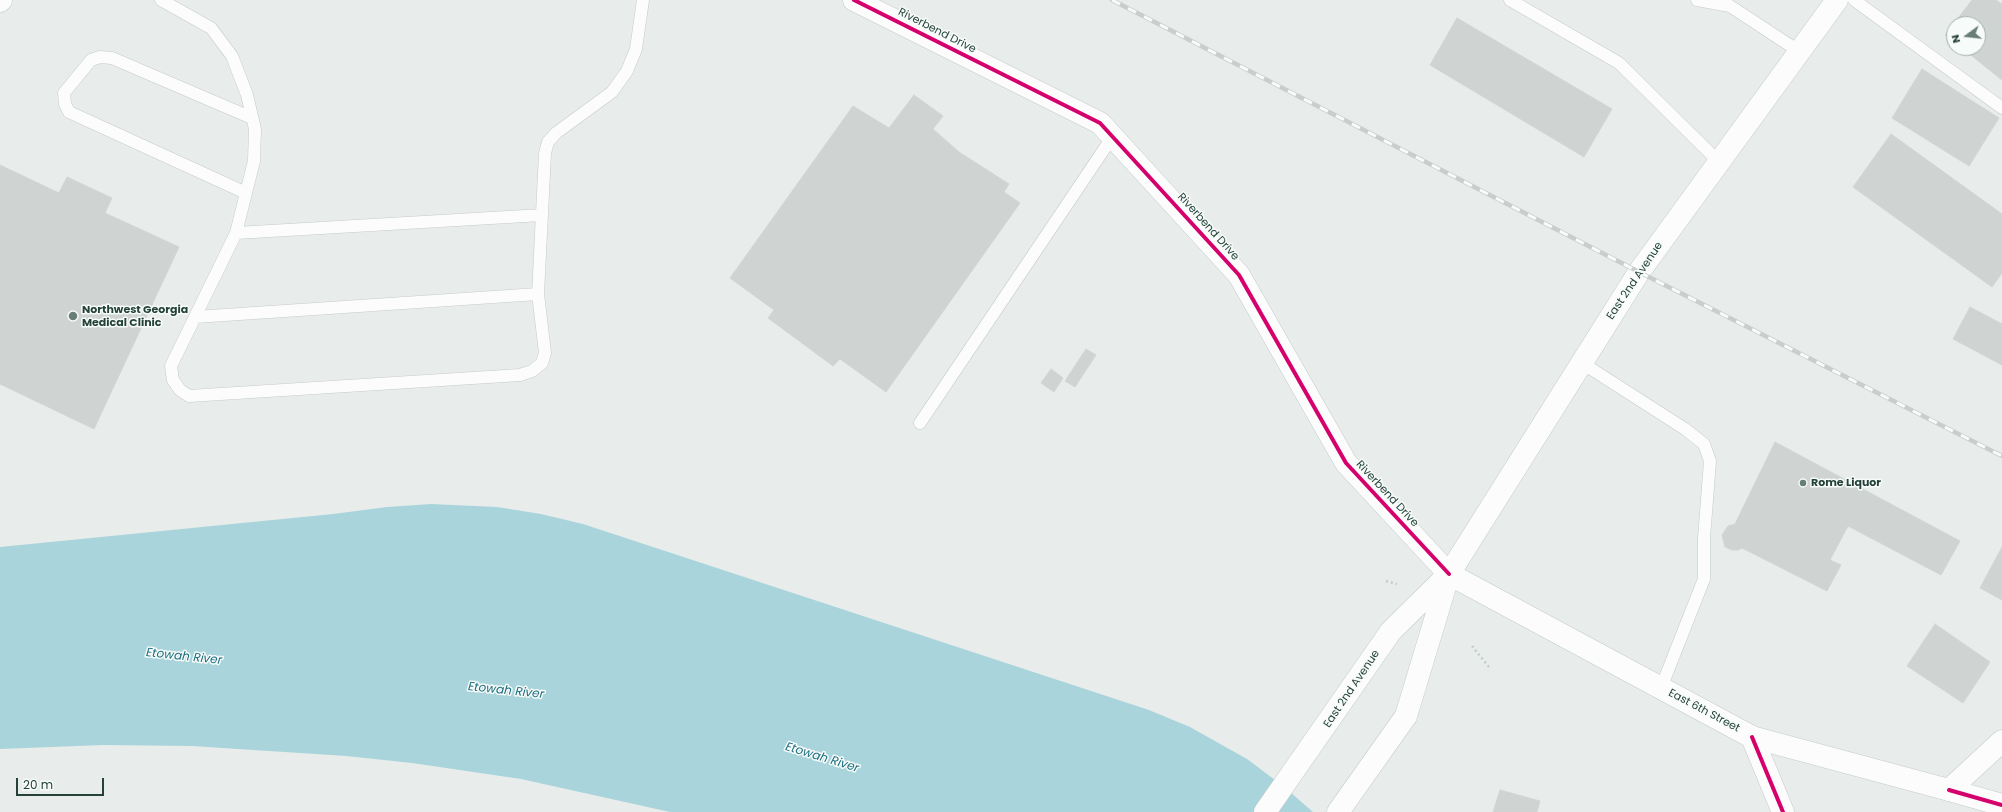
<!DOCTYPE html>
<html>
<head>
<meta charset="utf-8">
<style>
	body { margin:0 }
	#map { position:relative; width:2002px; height:812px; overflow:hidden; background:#e8edeb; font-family:Poppins,sans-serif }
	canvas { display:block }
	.north { position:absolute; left:1946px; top:16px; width:40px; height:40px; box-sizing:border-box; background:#f7fbf9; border:1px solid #a3b1ad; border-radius:50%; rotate:255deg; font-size:11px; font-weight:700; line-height:16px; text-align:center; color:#24423a }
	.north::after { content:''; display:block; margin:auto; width:14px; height:18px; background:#697e78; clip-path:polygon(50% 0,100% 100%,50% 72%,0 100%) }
	.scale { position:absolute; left:16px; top:778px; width:88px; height:18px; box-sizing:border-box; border:2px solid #24423a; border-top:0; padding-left:5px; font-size:12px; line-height:14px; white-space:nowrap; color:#24423a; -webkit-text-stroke:3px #f7fbf9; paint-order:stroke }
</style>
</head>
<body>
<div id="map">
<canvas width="2002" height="812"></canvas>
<div class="north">N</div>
<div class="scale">20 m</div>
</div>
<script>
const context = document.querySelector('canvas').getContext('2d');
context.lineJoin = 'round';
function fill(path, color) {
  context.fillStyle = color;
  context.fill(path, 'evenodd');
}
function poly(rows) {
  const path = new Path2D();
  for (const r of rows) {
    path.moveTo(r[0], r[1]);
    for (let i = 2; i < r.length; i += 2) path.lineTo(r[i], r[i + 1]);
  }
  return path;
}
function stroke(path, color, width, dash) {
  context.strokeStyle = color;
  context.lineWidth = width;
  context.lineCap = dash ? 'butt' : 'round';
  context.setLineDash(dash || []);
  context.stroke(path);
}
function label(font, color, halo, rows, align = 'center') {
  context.font = font + ' Poppins,sans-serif';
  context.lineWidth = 3;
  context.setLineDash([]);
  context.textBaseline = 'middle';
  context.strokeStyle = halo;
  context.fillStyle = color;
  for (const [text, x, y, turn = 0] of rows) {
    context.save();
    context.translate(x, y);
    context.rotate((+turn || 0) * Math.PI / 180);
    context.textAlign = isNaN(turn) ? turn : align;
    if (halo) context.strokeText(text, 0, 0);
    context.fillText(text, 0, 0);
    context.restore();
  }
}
fill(poly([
	[431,504,497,507,541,514,583,524,1149,710,1190,727,1247,759,1283,786,1313,812,670,812,521,779,412,763,346,756,192,746,104,745,0,749,0,547,333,514,387,507]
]), '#a9d4db');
const building = poly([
	[1972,0,1996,0,2002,4,2002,80,1962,48,1978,48,1978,24,1954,24,1954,42,1945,35,1972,0],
	[1457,18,1612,109,1584,157,1430,65,1457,18],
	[1922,69,1999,118,1969,166,1892,118,1922,69],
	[914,95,943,116,933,129,959,152,1009,184,1004,192,1020,203,886,392,840,359,833,366,768,318,774,310,730,278,853,106,889,128,914,95],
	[1891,134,2002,214,2002,273,1992,287,1853,187,1891,134],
	[0,165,59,193,67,177,112,198,105,213,179,247,94,429,0,384,0,165],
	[1970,307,2002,324,2002,365,1953,339,1970,307],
	[1086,349,1096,355,1075,387,1065,381,1086,349],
	[1051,369,1063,378,1054,392,1041,383,1051,369],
	[1775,442,1960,541,1941,575,1848,526,1830,560,1841,565,1827,591,1742,548,1738,550,1732,550,1725,547,1722,535,1728,526,1735,524,1775,442],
	[2002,547,2002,600,1980,588,2002,547],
	[1935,624,1990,662,1963,703,1907,666,1935,624],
	[1500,790,1540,801,1537,812,1493,812,1500,790]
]);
fill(building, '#cfd4d2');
stroke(building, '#d1d6d4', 1);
const lane = poly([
	[161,0,211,28,232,56,247,95,255,129,254,161,236,233,171,366,173,380,180,390,189,396,520,375,532,371,542,363,545,353,538,294,545,153,548,142,556,133,612,92,627,71,636,49,643,0],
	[1510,0,1619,63,1719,162],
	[1697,0,1730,6,1800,52],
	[1854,0,2002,108],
	[246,193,69,112,65,104,64,93,91,60,100,57,112,58,252,118],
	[236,233,542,215],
	[195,317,538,294],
	[1582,363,1685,429,1704,444,1710,461,1704,538,1704,579,1661,688],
	[920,423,1113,136]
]);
const street = poly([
	[1752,737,1783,812],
	[1949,790,2002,805]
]);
const secondary = poly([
	[854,0,1100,123,1239,275,1346,463,1449,574,1752,737,1949,790,2002,741],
	[0,1,1,0],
	[1265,812,1391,631,1449,574,1639,272,1837,0],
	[1338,812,1406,716,1448,577]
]);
stroke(lane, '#c5cac8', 13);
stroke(street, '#c5cac8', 23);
stroke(secondary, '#c3cbc8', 23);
stroke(poly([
	[1386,581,1397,584],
	[1472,646,1489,667]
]), '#c3ccca', 2.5, [2, 3]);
stroke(lane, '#fcfcfc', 12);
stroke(street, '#fcfcfc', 22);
stroke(secondary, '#fcfcfc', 22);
const rail = poly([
	[1112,0,1639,272,2002,456]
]);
stroke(rail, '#c9cdcc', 4.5);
stroke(rail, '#f7fbf9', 3, [9]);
stroke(poly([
	[854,0,1100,123,1239,275,1346,463,1449,574],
	[1752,737,1783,812],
	[1949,790,2002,805]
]), '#d6006c', 4);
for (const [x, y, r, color] of [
	[73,316,5,"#697e78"],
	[1803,483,4,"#697e78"]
]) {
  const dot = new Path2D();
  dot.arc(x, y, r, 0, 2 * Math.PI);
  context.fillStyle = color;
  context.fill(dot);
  stroke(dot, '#f7fbf9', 1.5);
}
label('11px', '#24423a', '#f7fbf9', [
	["Riverbend Drive",937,31,27],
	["Riverbend Drive",1208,227,48],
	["East 2nd Avenue",1635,281,-56],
	["Riverbend Drive",1387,494,47],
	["East 2nd Avenue",1352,689,-56],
	["East 6th Street",1704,711,28]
]);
label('bold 11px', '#24423a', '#f7fbf9', [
	["Northwest Georgia",82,310],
	["Medical Clinic",82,323],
	["Rome Liquor",1811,483]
], 'left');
label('italic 12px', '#1c6f80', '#f7fbf9', [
	["Etowah River",184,657,6],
	["Etowah River",506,691,6],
	["Etowah River",822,758,17]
]);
</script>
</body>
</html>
